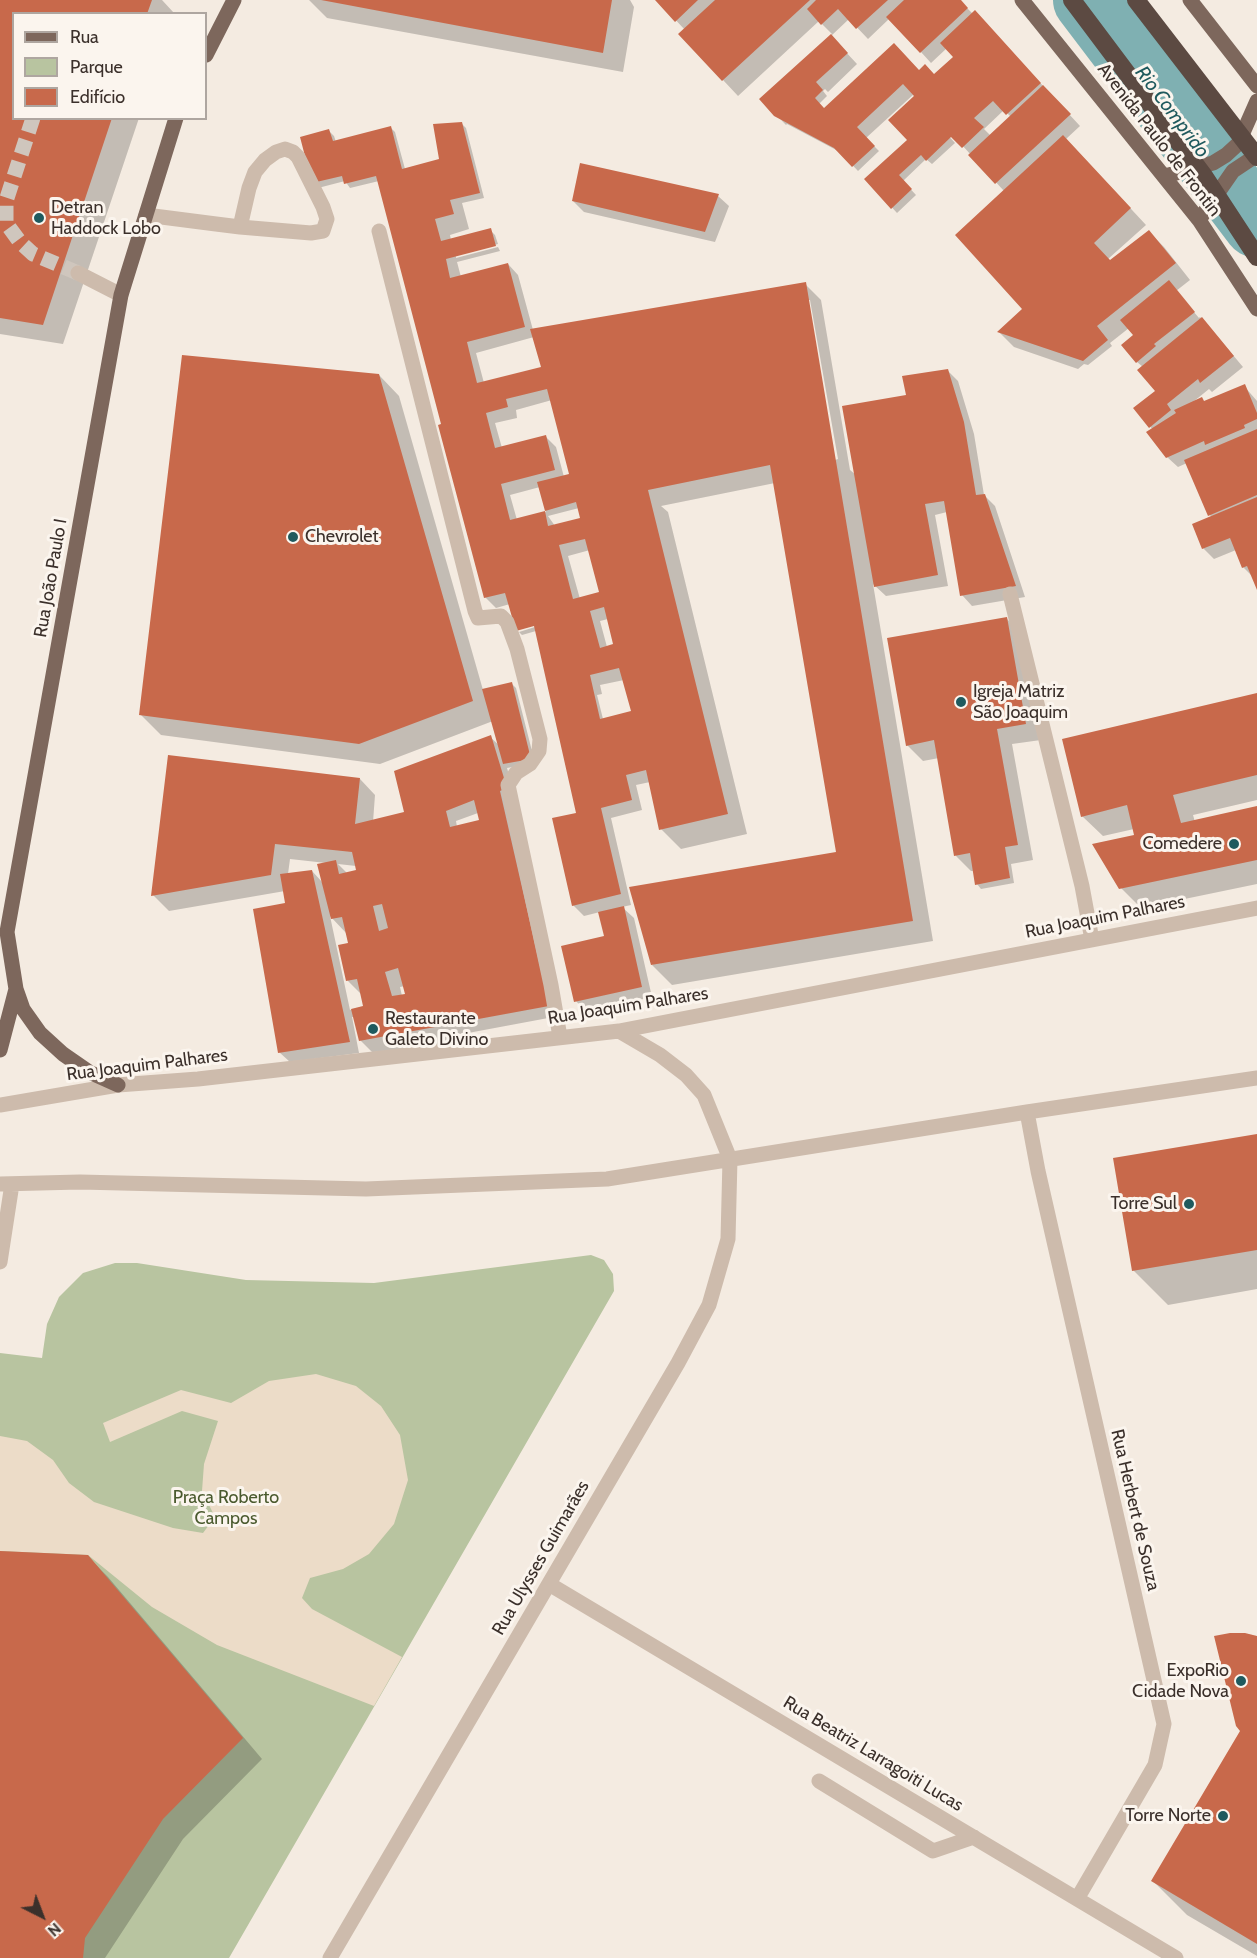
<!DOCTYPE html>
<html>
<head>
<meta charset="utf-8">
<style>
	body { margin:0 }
	#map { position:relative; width:1257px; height:1958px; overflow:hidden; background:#f4ebe1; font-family:Cabin,sans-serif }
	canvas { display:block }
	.legend { position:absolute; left:12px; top:12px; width:195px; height:108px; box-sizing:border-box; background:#fbf5ee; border:2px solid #aea6a0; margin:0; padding:8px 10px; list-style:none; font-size:18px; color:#3b302b }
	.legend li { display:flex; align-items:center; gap:12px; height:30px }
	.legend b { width:30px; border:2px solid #aea6a0 }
	.north { position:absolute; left:12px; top:1886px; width:60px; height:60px; -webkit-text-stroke:4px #fbf5ee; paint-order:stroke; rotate:138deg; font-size:16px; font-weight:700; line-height:24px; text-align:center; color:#3b302b }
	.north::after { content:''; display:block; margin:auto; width:21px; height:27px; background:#3b302b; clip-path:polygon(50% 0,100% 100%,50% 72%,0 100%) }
</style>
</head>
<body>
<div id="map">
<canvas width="1257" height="1958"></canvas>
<ul class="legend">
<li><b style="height:8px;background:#7d675c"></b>Rua</li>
<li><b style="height:16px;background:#b8c4a0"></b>Parque</li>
<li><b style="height:16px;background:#c8694b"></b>Edifício</li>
</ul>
<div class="north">N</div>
</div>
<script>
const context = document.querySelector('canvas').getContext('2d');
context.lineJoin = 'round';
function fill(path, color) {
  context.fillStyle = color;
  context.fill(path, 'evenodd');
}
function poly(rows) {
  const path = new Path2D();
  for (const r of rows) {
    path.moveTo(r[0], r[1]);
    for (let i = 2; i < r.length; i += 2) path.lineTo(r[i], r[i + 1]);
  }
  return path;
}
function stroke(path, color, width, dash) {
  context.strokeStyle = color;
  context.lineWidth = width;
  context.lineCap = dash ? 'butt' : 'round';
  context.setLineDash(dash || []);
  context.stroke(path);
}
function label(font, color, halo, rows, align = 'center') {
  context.font = font + ' Cabin,sans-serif';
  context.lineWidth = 6;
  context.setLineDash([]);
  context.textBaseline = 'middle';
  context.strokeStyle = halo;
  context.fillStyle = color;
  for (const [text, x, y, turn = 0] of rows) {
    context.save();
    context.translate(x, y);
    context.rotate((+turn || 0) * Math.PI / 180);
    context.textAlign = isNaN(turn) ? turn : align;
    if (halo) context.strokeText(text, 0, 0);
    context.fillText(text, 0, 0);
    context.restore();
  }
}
fill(poly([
	[591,1255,604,1260,613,1274,614,1291,229,1958,0,1958,0,1353,42,1358,47,1324,59,1297,83,1273,115,1263,137,1263,246,1280,374,1283]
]), '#b8c4a0');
fill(poly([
	[316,1374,356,1386,381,1406,400,1435,408,1480,394,1524,369,1554,343,1569,310,1578,302,1598,312,1609,402,1657,374,1706,217,1645,152,1607,88,1555,0,1551,0,1436,27,1441,53,1460,69,1483,94,1502,173,1528,203,1533,215,1517,202,1491,204,1464,218,1421,182,1411,110,1442,103,1423,181,1390,231,1403,269,1381]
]), '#ecdcc8');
fill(poly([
	[0,0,162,0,174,13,14,14,14,118,139,118,63,344,0,334],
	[309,0,630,0,634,7,623,72,327,18],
	[657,0,959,0,973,14,985,23,1080,126,1066,139,1146,225,1108,259,1110,262,1149,232,1164,247,1190,280,1176,291,1199,318,1200,317,1212,330,1243,367,1212,392,1209,389,1193,402,1205,402,1244,386,1257,401,1257,587,1253,577,1243,567,1236,550,1214,559,1203,548,1211,517,1187,463,1178,467,1167,457,1153,430,1136,409,1157,391,1143,367,1137,362,1135,335,1129,328,1110,343,1112,346,1088,365,1084,364,1078,369,1014,347,999,332,1025,309,1004,191,940,121,937,123,955,143,932,164,926,159,903,181,916,195,897,213,866,179,909,140,914,94,866,138,879,151,858,171,840,152,787,124,786,125,761,99,832,34,819,21,738,96,680,34,685,30],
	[890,18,931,63,947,48,955,57,935,75,919,72,824,110,819,104,827,96,823,91,825,89,828,92,857,64,831,36,849,19,868,39],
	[1004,110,1011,117,991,136,984,129],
	[461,123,466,128,484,198,462,203,469,229,450,235,451,240,490,230,495,235,498,244,456,255,456,258,498,247,500,251,457,262,461,277,508,264,518,275,533,330,805,284,821,300,850,470,856,475,908,396,947,370,958,381,974,434,984,495,995,506,1025,597,972,606,962,595,947,512,935,515,948,586,886,596,873,584,933,941,672,985,652,965,838,854,775,483,661,506,668,512,747,834,681,849,661,829,650,782,636,785,642,810,611,818,631,905,622,907,634,918,652,997,586,1012,576,1001,606,938,600,912,584,916,573,905,578,814,536,631,522,635,519,632,535,627,535,625,510,604,496,608,485,597,443,426,379,181,350,188,345,181,318,188,313,183,329,131,334,136,336,142,390,127,395,132,405,169,439,160],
	[807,300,810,300,838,459,835,460],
	[534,337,544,372,484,383,476,353],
	[552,400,571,475,564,477,556,447,545,436,502,448,495,423,517,418,516,410],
	[540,487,546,512,517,520,510,495],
	[579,508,581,519,555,526,548,516],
	[590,550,602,597,580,599,568,556],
	[608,619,615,645,607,647,600,621],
	[624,680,634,716,603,719,597,695,602,694,600,685],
	[718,196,729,206,715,242,584,212,573,201],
	[379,375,399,396,483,690,511,683,516,688,535,763,507,768,516,799,559,1016,468,1033,470,1039,376,1056,360,1040,354,1017,352,1017,359,1053,290,1062,279,1052,287,904,285,891,169,911,153,895,360,779,375,795,373,822,406,813,490,737,500,746,493,721,380,764,161,735,141,715],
	[478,813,480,821,457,827,456,821],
	[290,859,326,863,323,883,312,871,288,874],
	[338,864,356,866,358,871,348,874],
	[330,916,347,934,350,944,340,946,348,981,362,995,365,1007,350,1010],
	[405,986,407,995,402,996,400,987],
	[1007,619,1017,629,1041,740,1012,744,1033,860,1011,864,1014,883,981,889,977,884,974,871,971,871,956,856,939,758,923,761,907,745],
	[1257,694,1257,800,1193,815,1195,822,1257,807,1257,884,1141,908,1121,888,1136,836,1134,829,1103,836,1082,816],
	[1257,1135,1257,1289,1168,1305,1133,1270],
	[0,1552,87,1556,108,1577,262,1759,183,1839,105,1958,0,1958],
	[1257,1638,1257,1956,1187,1915,1153,1881,1242,1731]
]), '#0003');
stroke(poly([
	[1087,0,1257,224]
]), '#7fb0b2', 68);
fill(poly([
	[0,0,152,0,147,14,14,14,14,118,112,118,43,325,0,318],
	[321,0,612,0,603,53],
	[655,0,698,0,675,22],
	[715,0,810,0,722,81,678,34],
	[816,0,888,0,856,29,838,9,821,25,807,9],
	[904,0,961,0,968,8,920,53,886,17],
	[975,10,1041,83,1006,115,993,101,974,118,984,127,962,148,951,137,926,161,921,155,899,175,912,189,891,209,864,179,907,140,888,120,914,96,903,84,857,127,875,146,852,167,834,148,774,116,759,99,831,34,848,53,816,82,823,90,815,98,824,108,894,43,919,70,925,64,934,74,953,57,940,43],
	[1043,85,1071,114,995,184,968,155],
	[462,122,480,193,450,200,454,214,435,219,441,241,491,228,496,246,446,259,450,278,508,263,525,327,467,342,477,383,541,367,530,329,806,282,913,921,651,965,629,887,836,852,770,465,648,490,728,814,659,830,646,770,626,775,632,800,601,808,621,894,572,906,552,818,576,813,534,626,516,631,505,593,484,598,438,425,441,424,376,176,344,184,342,176,312,183,300,137,329,129,333,141,391,126,402,169,439,159,433,124],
	[547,389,569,474,537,482,545,511,576,502,580,518,548,526,545,511,510,520,501,484,555,470,546,435,495,448,486,413,508,407,506,399],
	[585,539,599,592,573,599,559,545],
	[604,607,613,644,600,648,590,611],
	[619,668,631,711,600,719,590,675],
	[1063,135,1131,208,1094,243,1110,260,1149,230,1176,263,1097,326,1108,340,1083,361,997,332,1022,309,955,235],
	[580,163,719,194,705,232,572,201],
	[1169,280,1195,312,1154,344,1156,346,1136,363,1121,345,1133,335,1120,320],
	[1202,317,1234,356,1200,383,1198,379,1167,404,1171,410,1149,428,1133,408,1155,391,1137,370],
	[182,355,379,374,473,701,359,744,139,715],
	[948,369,964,422,976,495,985,494,1016,586,960,596,944,501,925,504,938,575,874,587,842,406,906,395,902,376],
	[1245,384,1257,413,1257,419,1244,425,1245,428,1205,445,1204,441,1166,458,1146,432,1176,413,1174,410,1202,397,1204,401],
	[1257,429,1257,495,1208,516,1184,460],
	[1257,497,1257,590,1247,566,1242,568,1230,538,1202,549,1192,524],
	[1007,617,1026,724,997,729,1018,845,1005,847,1010,878,975,885,970,853,954,856,934,740,906,746,887,638],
	[512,682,531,759,503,764,482,689],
	[1257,693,1257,775,1173,795,1181,823,1257,806,1257,860,1119,889,1092,844,1134,835,1127,805,1081,817,1062,739],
	[491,735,507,788,500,791,549,1006,359,1041,351,1009,363,1006,357,979,346,981,338,945,348,943,342,917,331,919,317,864,336,860,339,874,356,870,352,852,275,844,271,875,151,896,168,755,360,778,355,824,404,812,394,771],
	[474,800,479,820,450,827,446,811],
	[382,904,388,928,379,931,373,906],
	[398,968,405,994,392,996,385,972],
	[312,870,350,1042,278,1053,253,909,285,903,280,874],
	[624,906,642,987,574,1002,561,946,604,936,598,912],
	[1257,1134,1257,1250,1132,1271,1113,1158],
	[0,1551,88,1555,243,1738,163,1819,85,1938,83,1958,0,1958],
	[1230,1633,1245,1633,1257,1636,1257,1944,1151,1881,1240,1731,1236,1726,1214,1636]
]), '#c8694b');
stroke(poly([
	[33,118,6,201,6,223,20,242,33,254,78,273]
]), '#cfc6bd', 15, [15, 8]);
stroke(poly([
	[146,215,216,224,240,227,311,233,323,231,327,219,323,207,298,157,293,152,285,149,276,152,265,160,255,172,249,188,240,227],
	[379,231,475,611,478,618,501,616,507,622,517,649,540,739,539,751,530,764,516,773,508,785,551,985,560,1037],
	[78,273,121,295],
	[1010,594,1082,886,1092,940],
	[0,1105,118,1085,198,1079,619,1031,1257,908],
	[1027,1112,1038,1171,1164,1724,1155,1765,1077,1899],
	[0,1184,80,1182,366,1189,607,1179,1027,1112,1257,1078],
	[0,1262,12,1184],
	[549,1584,1176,1958],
	[819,1781,933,1851,974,1837],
	[330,1958,678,1363,709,1305,728,1239,730,1159,704,1095,686,1075,660,1055,619,1031]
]), '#cdbbac', 15);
stroke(poly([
	[1022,0,1199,220,1257,309],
	[1190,0,1257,86],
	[206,55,234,0],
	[1165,176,1213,163,1226,155,1238,144,1257,101],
	[1199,220,1233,171,1257,155],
	[16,989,23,1009,40,1033,63,1054,89,1072,118,1085],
	[0,1050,16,989,7,932,121,295,176,118]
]), '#7d675c', 15);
stroke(poly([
	[1072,0,1204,176,1257,257],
	[1136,0,1257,157]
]), '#5c4a42', 18);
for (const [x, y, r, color] of [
	[39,218,6,"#1f5a5e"],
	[293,537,6,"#1f5a5e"],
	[961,702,6,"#1f5a5e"],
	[1234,844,6,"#1f5a5e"],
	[373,1029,6,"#1f5a5e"],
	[1189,1204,6,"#1f5a5e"],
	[1241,1681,6,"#1f5a5e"],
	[1223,1816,6,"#1f5a5e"]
]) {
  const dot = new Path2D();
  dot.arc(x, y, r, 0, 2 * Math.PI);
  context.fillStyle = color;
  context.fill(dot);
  stroke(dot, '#fbf5ee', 2);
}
label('18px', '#3b302b', '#fbf5ee', [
	["Avenida Paulo de Frontin",1159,140,52],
	["Rua João Paulo I",51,578,-80],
	["Rua Joaquim Palhares",1105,917,-11],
	["Rua Joaquim Palhares",628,1006,-9],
	["Rua Joaquim Palhares",147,1065,-7],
	["Rua Herbert de Souza",1135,1510,77],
	["Rua Ulysses Guimarães",541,1558,-60],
	["Rua Beatriz Larragoiti Lucas",873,1754,31]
]);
label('18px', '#3b302b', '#fbf5ee', [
	["Detran",51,208],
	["Haddock Lobo",51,229],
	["Chevrolet",305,537],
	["Igreja Matriz",973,692],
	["São Joaquim",973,713],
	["Comedere",1222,844,"right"],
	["Restaurante",385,1019],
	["Galeto Divino",385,1040],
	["Torre Sul",1177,1204,"right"],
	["ExpoRio",1229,1671,"right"],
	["Cidade Nova",1229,1692,"right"],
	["Torre Norte",1211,1816,"right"]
], 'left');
label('18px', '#4a5a2e', '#fbf5ee', [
	["Praça Roberto",226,1498],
	["Campos",226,1519]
]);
label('italic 20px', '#1f5a5e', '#fbf5ee', [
	["Rio Comprido",1172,112,53]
]);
</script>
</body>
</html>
